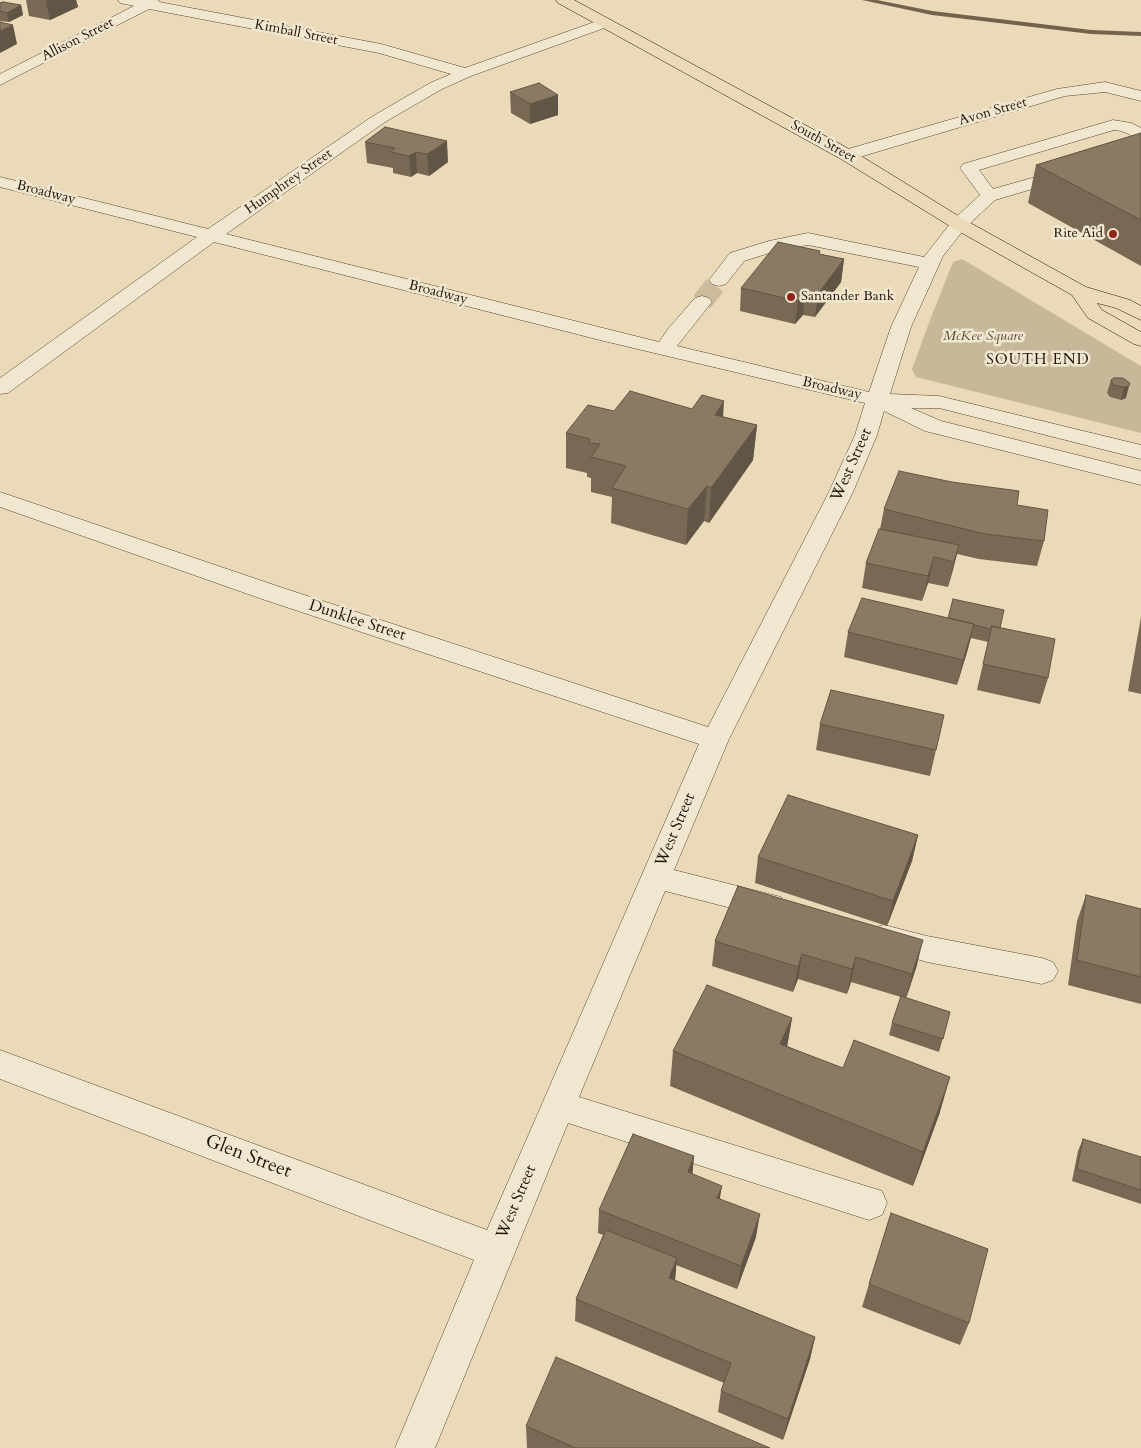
<!DOCTYPE html>
<html>
<head>
<meta charset="utf-8">
<style>
	body { margin:0 }
	canvas { display:block; background:#eadab8 }
</style>
</head>
<body>
<canvas width="1141" height="1448"></canvas>
<script>
const context = document.querySelector('canvas').getContext('2d');
context.lineJoin = 'round';
function fill(path, color) {
  context.fillStyle = color;
  context.fill(path, 'evenodd');
}
function poly(rows) {
  const path = new Path2D();
  for (const r of rows) {
    path.moveTo(r[0], r[1]);
    for (let i = 2; i < r.length; i += 2) path.lineTo(r[i], r[i + 1]);
  }
  return path;
}
function stroke(path, color, width, dash) {
  context.strokeStyle = color;
  context.lineWidth = width;
  context.lineCap = dash ? 'butt' : 'round';
  context.setLineDash(dash || []);
  context.stroke(path);
}
function label(font, color, halo, rows, align = 'center') {
  context.font = font + ' Cardo,serif';
  context.lineWidth = 5;
  context.setLineDash([]);
  context.textBaseline = 'middle';
  context.strokeStyle = halo;
  context.fillStyle = color;
  for (const [text, x, y, turn = 0] of rows) {
    context.save();
    context.translate(x, y);
    context.rotate((+turn || 0) * Math.PI / 180);
    context.textAlign = isNaN(turn) ? turn : align;
    if (halo) context.strokeText(text, 0, 0);
    context.fillText(text, 0, 0);
    context.restore();
  }
}
fill(poly([
	[962,259,1141,366,1141,433,916,377,912,369,930,320,953,262]
]), '#c8b89a');
fill(poly([
	[862,0,877,0,932,11,1091,30,1141,32,1141,36,1091,34,932,15,862,0]
]), '#73624c');
stroke(poly([
	[702,302,719,280]
]), '#ccbc9d', 21, [21, 11]);
const minor = poly([
	[118,0,158,0,159,2,381,44,465,68,600,20,610,20,612,23,610,26,471,76,442,89,385,122,226,234,659,342,668,329,695,298,702,296,709,298,712,302,677,346,869,392,891,327,919,267,808,245,779,250,744,261,726,284,719,286,712,284,709,280,730,253,769,241,808,233,924,257,953,220,980,195,960,168,963,164,1113,120,1131,123,1141,128,1141,139,1121,131,1114,130,979,170,993,189,1141,147,1141,157,995,200,965,228,943,256,911,327,890,394,939,396,1141,445,1141,459,939,408,911,408,941,421,1141,471,1141,485,925,431,884,411,877,435,853,492,729,739,674,870,781,897,785,906,781,915,770,918,665,891,579,1097,882,1191,887,1203,882,1215,869,1220,568,1123,435,1448,395,1448,474,1260,0,1079,0,1050,487,1230,699,744,265,600,0,507,0,492,283,588,708,727,829,492,855,435,865,403,604,341,214,242,8,393,0,394,0,378,197,237,0,187,0,177,208,229,373,116,430,83,451,74,379,53,149,9,0,85,0,74,134,6,120,3,118,0],
	[1105,82,1141,91,1141,101,1105,92,1065,96,853,159,847,160,841,159,839,155,841,151,1057,89,1105,82],
	[884,925,927,936,1042,958,1053,962,1058,971,1053,980,1042,984,927,962,873,946,868,937,873,928,884,925]
]);
const major = poly([
	[556,0,574,0,853,151,965,220,1086,287,1130,300,1141,306,1141,320,1116,308,1097,303,1102,310,1141,332,1141,346,1134,344,1088,318,1072,295,953,228,841,159,558,3,556,0]
]);
stroke(minor, '#564532', 1);
stroke(major, '#241306', 1);
fill(minor, '#f1e7d1');
fill(major, '#eadab8');
fill(poly([
	[26,0,76,0,78,7,50,20,29,16],
	[0,3,21,5,23,15,9,22,0,21],
	[510,92,558,95,558,115,530,124,511,113],
	[385,127,448,162,429,176,417,173,411,177,393,173,393,168,367,163,365,142],
	[1141,133,1141,266,1028,203,1036,165],
	[820,254,844,259,841,282,815,317,803,315,795,324,740,311,741,288],
	[1123,378,1126,398,1121,400,1110,397,1107,393,1111,380],
	[692,409,757,425,753,460,709,523,704,521,686,545,611,523,612,497,591,492,591,478,587,477,587,473,566,468,566,433,614,411],
	[1017,505,1044,541,1037,566,979,559,957,554,948,587,928,583,922,601,862,588,866,563,880,529,884,509],
	[1141,617,1141,694,1128,691],
	[948,618,1000,628,1048,678,1040,704,977,690,988,642,971,638,957,685,844,657,848,632],
	[944,715,930,776,816,750,820,724],
	[918,835,912,861,887,926,755,883,758,857],
	[738,886,917,965,906,998,950,1012,939,1052,889,1035,892,1023,901,997,851,982,847,994,798,979,793,992,712,966,715,941],
	[1086,895,1141,909,1141,1004,1068,985,1077,921],
	[792,1018,787,1046,940,1112,913,1186,670,1086,673,1051],
	[1083,1139,1141,1157,1141,1204,1072,1181,1078,1151],
	[694,1156,692,1174,720,1198,756,1237,737,1289,676,1265,675,1280,815,1337,810,1359,783,1440,718,1412,721,1391,724,1383,575,1321,576,1299,603,1235,598,1233,599,1210],
	[869,1284,969,1323,960,1345,862,1307],
	[526,1426,770,1448,527,1448]
]), '#786955');
fill(poly([
	[48,0,76,0,78,7,50,20,46,1],
	[21,5,23,15,9,22,7,13],
	[13,25,17,44,0,53,0,31],
	[558,95,558,115,530,124,530,104],
	[447,141,448,162,429,176,427,154],
	[416,152,417,173,411,177,409,156],
	[844,259,841,282,815,317,818,294],
	[805,291,803,315,795,324,798,301],
	[1129,386,1126,398,1121,400,1124,387],
	[724,401,722,436,715,415],
	[757,425,753,460,709,523,711,488],
	[707,486,704,521,686,545,688,509],
	[959,545,953,570,948,587,954,562],
	[934,557,928,583,922,601,928,576],
	[974,624,968,649,957,685,963,660],
	[918,835,912,861,887,926,893,901],
	[923,940,917,965,906,999,912,974],
	[802,954,798,979,793,992,798,967],
	[856,957,851,982,847,994,852,969],
	[792,1018,786,1053,780,1044],
	[950,1077,940,1112,913,1186,923,1152],
	[694,1156,692,1180,688,1172],
	[722,1186,718,1209,717,1198],
	[760,1214,756,1237,737,1289,741,1266],
	[677,1258,675,1281,669,1278],
	[815,1337,810,1359,783,1440,788,1419]
]), '#615545');
const building = poly([
	[3,2,21,5,7,13,0,11,0,3,3,2],
	[0,22,13,25,0,31,0,22],
	[539,83,558,95,530,104,510,92,539,83],
	[385,127,447,141,427,154,416,152,409,156,391,152,395,148,365,142,385,127],
	[1141,133,1141,220,1036,165,1141,133],
	[778,242,820,251,819,254,844,259,818,294,805,291,798,301,741,288,778,242],
	[1114,378,1123,378,1130,383,1129,386,1124,387,1113,385,1111,380,1114,378],
	[630,391,692,409,702,395,724,401,715,415,757,425,711,488,707,486,688,509,612,488,626,466,591,457,600,444,588,443,590,439,566,433,588,405,614,411,630,391],
	[899,471,952,482,1019,491,1017,505,1048,510,1044,541,985,534,884,509,899,471],
	[879,529,959,545,954,562,934,557,928,576,866,563,879,529],
	[862,598,974,624,963,660,848,632,862,598],
	[953,599,1004,610,1000,628,992,626,991,629,974,625,974,624,948,618,953,599],
	[992,626,1055,639,1048,678,983,664,992,626],
	[831,690,944,715,936,750,820,724,831,690],
	[788,795,918,835,893,901,758,857,788,795],
	[738,886,923,940,912,974,856,957,852,969,802,954,798,967,715,941,738,886],
	[1086,895,1141,909,1141,977,1077,960,1086,895],
	[707,985,792,1018,780,1044,843,1068,854,1040,950,1077,923,1152,673,1051,707,985],
	[901,996,950,1012,943,1039,892,1023,901,996],
	[633,1134,694,1156,688,1172,722,1186,717,1198,760,1214,741,1266,599,1210,633,1134],
	[1083,1139,1141,1157,1141,1190,1077,1169,1083,1139],
	[891,1213,988,1249,969,1323,869,1284,891,1213],
	[606,1230,677,1258,669,1278,815,1337,788,1419,721,1391,731,1363,576,1299,606,1230],
	[556,1357,770,1448,576,1448,526,1426,556,1357]
]);
fill(building, '#8b7a63');
stroke(building, '#615545', 1);
for (const [x, y, r, color] of [
	[1113,234,5,"#8f2418"],
	[791,297,5,"#8f2418"]
]) {
  const dot = new Path2D();
  dot.arc(x, y, r, 0, 2 * Math.PI);
  context.fillStyle = color;
  context.fill(dot);
  stroke(dot, '#f1e7d1', 2);
}
label('14px', '#241306', '#f1e7d1', [
	["Kimball Street",296,33,11],
	["Allison Street",78,40,-27],
	["Avon Street",993,112,-16],
	["South Street",823,142,29],
	["Humphrey Street",289,182,-35],
	["Broadway",46,193,14],
	["Broadway",438,293,14],
	["Broadway",832,389,13]
]);
label('14px', '#241306', '#f1e7d1', [
	["Rite Aid",1103,234],
	["Santander Bank",801,297,"left"]
], 'right');
label('italic 14px', '#5d4d3a', '#f1e7d1', [
	["McKee Square",983,337]
]);
context.letterSpacing = '1px';
label('15px', '#241306', '#f1e7d1', [
	["SOUTH END",1038,361]
]);
context.letterSpacing = '0px';
label('16px', '#241306', '#f1e7d1', [
	["West Street",852,465,-66],
	["Dunklee Street",357,621,18],
	["West Street",676,830,-67],
	["West Street",517,1202,-67]
]);
label('19px', '#241306', '#f1e7d1', [
	["Glen Street",248,1157,21]
]);
</script>
</body>
</html>
